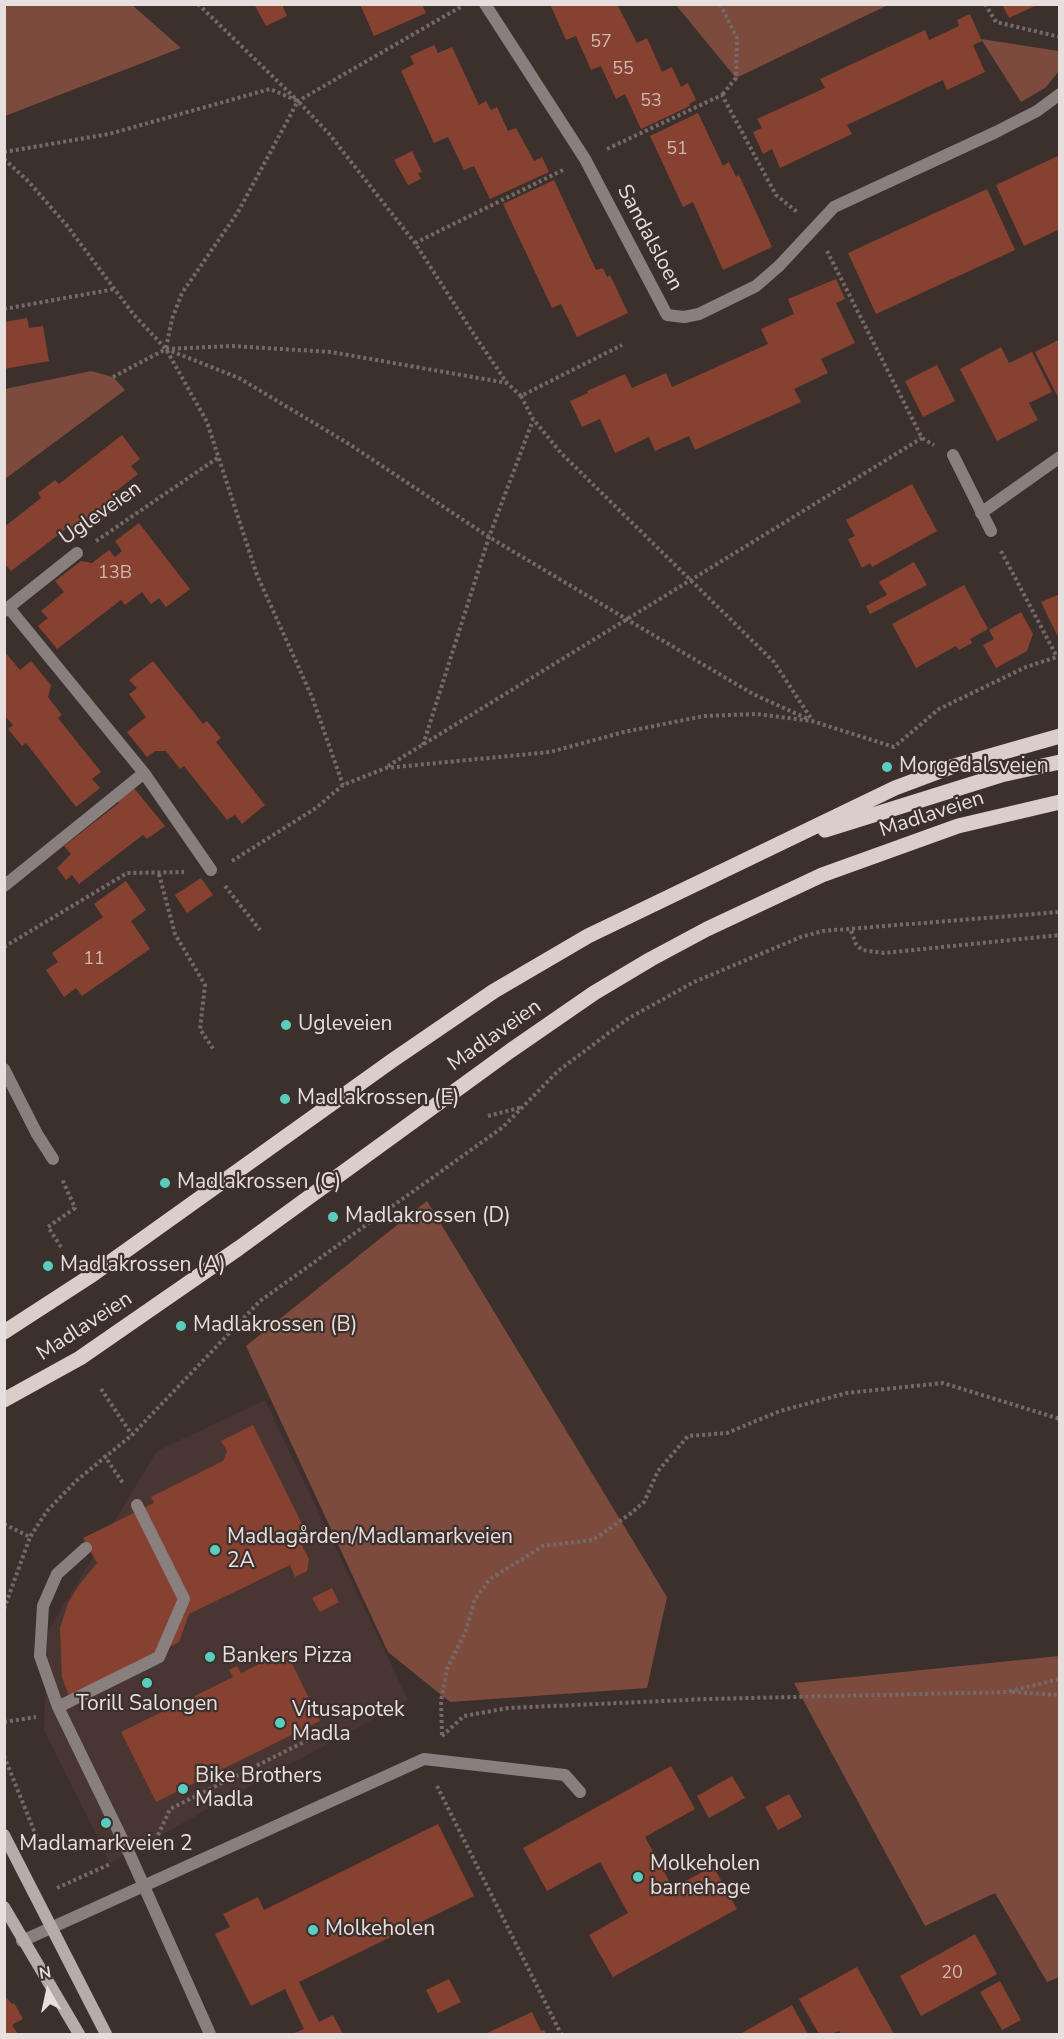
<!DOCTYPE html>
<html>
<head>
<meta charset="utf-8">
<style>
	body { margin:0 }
	#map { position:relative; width:1064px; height:2039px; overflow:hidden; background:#3c302d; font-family:"Nunito Sans",sans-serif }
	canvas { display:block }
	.frame { position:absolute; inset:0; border:6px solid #e7dfdd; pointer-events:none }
	.north { position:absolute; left:18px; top:1961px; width:60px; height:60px; -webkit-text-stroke:4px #3c302d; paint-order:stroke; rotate:351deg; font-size:16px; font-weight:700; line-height:24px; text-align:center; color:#e7dfdd }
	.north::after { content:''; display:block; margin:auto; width:21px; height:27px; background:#e7dfdd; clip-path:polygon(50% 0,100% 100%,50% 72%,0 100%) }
</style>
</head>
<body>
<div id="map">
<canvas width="1064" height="2039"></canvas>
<div class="frame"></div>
<div class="north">N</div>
</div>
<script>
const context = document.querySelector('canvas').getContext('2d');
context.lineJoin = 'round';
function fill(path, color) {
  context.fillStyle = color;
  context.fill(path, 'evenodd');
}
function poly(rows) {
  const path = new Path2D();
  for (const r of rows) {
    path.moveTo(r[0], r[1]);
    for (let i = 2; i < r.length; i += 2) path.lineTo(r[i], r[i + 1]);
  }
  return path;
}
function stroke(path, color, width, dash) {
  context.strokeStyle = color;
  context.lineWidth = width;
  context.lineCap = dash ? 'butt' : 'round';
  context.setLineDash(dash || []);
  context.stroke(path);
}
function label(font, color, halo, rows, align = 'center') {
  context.font = font + ' "Nunito Sans",sans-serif';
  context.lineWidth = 4.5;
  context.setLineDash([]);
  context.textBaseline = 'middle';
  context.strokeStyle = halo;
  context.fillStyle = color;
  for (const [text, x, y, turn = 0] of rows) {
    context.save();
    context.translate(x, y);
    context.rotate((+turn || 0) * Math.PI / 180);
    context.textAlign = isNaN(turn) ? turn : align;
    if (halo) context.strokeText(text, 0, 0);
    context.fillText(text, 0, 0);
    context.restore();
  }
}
fill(poly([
	[265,1400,408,1700,110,1863,44,1730,48,1631,157,1451]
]), '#493531');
fill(poly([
	[5,4,132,5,181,48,5,116],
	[676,5,888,5,736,78],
	[981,39,1059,51,1059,71,1045,88,1021,102],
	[91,371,113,377,125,390,5,479,5,389],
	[427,1201,667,1597,647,1688,450,1702,388,1652,246,1346],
	[1059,1656,1060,1977,1047,1982,995,1893,925,1926,794,1683]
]), '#7d4a3e');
fill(poly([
	[254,4,282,4,287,16,266,26],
	[360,4,422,4,426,13,374,36],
	[550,4,617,4,637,43,647,38,662,72,672,67,681,87,688,83,696,100,689,104,690,106,641,129,625,94,616,99,601,66,591,70,576,36,566,40],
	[1002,4,1039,4,1009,18],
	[970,14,982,41,973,45,985,72,947,90,943,80,847,125,852,134,780,168,772,149,763,154,753,132,762,128,757,119,825,88,820,79,925,30,929,40,959,26,957,20],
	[434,45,438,53,452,47,479,105,486,101,491,110,497,107,508,131,516,128,534,161,542,157,549,172,490,199,474,166,464,170,448,137,434,143,401,71,414,64,410,56],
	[698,113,723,166,729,162,736,177,739,175,772,247,723,270,693,202,683,207,650,136],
	[412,151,422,172,418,173,421,179,408,185,394,160],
	[1060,155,1060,229,1024,246,996,185],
	[554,180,596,270,603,268,607,277,610,275,628,313,577,337,561,304,552,308,503,204],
	[987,189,1015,250,876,314,848,253],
	[836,279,845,299,836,303,855,343,821,359,828,373,794,389,801,402,695,450,689,436,655,451,649,437,615,453,600,419,582,427,570,401,588,393,587,391,625,374,632,388,666,373,672,387,768,344,761,329,794,314,788,299],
	[27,318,29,328,43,326,49,361,4,369,4,322],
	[1060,339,1060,401,1035,352],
	[1001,347,1009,363,1032,352,1052,392,1029,403,1038,420,997,441,960,369],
	[937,365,955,401,923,417,905,381],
	[122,435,140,459,131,466,138,474,115,492,123,503,99,522,88,520,70,534,66,529,11,571,4,563,4,527,41,498,38,493,55,480,59,484],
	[912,484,937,531,872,567,870,563,862,568,848,539,855,536,846,520],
	[139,523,190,589,166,607,159,598,151,604,142,592,125,605,121,600,57,649,38,626,48,618,41,611,64,592,55,581,81,561,92,563,109,550,115,557,122,551,115,541],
	[914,562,927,585,870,614,866,606,887,595,879,582],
	[964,585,988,629,970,639,972,643,959,650,956,646,916,668,892,624],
	[1060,594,1060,634,1057,635,1041,602],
	[1021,612,1033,634,1027,651,996,668,983,645,994,639,989,630],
	[4,651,20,670,31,661,51,685,48,697,62,715,58,718,101,772,92,779,100,788,76,807,26,743,22,746,8,729,13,725,4,715],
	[153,661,203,724,207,721,221,738,216,742,265,805,242,824,235,815,227,820,184,766,180,769,166,751,155,751,147,757,127,732,146,717,129,694,137,688,129,680],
	[133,787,165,826,147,839,143,835,79,884,72,875,66,880,57,868,71,854,64,846,119,803,116,800],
	[201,878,213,895,187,913,175,895],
	[126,881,146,910,131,921,150,949,82,996,76,988,64,997,46,970,58,962,52,953,103,917,94,904],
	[253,1425,305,1530,296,1534,309,1559,307,1571,295,1577,290,1565,189,1614,179,1642,69,1696,62,1677,60,1628,68,1603,79,1585,97,1563,83,1538,154,1503,151,1497,223,1461,227,1451,221,1441],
	[332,1588,339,1602,320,1612,312,1598],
	[286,1651,320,1721,156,1802,121,1732,233,1677,229,1670,237,1666,241,1673],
	[671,1766,695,1809,645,1837,673,1888,713,1866,737,1909,613,1977,589,1935,628,1913,600,1862,547,1891,523,1848],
	[732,1776,745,1798,709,1818,697,1796],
	[789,1794,802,1817,778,1830,765,1807],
	[438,1824,474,1896,299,1982,319,2022,333,2015,343,2034,292,2034,304,2029,285,1989,251,2006,215,1934,230,1927,223,1914,258,1897,264,1910],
	[975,1934,997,1974,921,2016,900,1976],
	[857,1967,894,2034,841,2034,839,2031,832,2034,819,2034,799,1999],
	[449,1979,461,2002,438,2013,426,1990],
	[1000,1981,1021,2020,1002,2030,980,1992],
	[4,1995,12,2004,14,2003,23,2019,12,2025,18,2034,4,2034],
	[792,2005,808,2034,740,2034],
	[532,2012,541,2031,544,2030,546,2034,485,2034]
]), '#874130');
stroke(poly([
	[198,4,298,101,462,6],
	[720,4,737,38,736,78,722,95],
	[985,4,996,22,1060,37],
	[607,149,722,95,776,195,797,212],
	[4,152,109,134,270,89,298,101,330,135,415,243,475,336,507,383,521,396,622,345],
	[4,159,29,182,68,227,134,315,166,349,207,422,257,575,312,697,343,785],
	[415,243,565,169],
	[827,251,922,438,934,445],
	[4,309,115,289],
	[166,348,172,319,182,293,238,212,298,101],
	[166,349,239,378,349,444,489,537,628,620,753,694,808,719],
	[113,377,166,349,232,346,331,352,507,383],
	[521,396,533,419,561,453,774,662,812,720],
	[96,541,219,457],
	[1001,551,1057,657],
	[423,745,489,537,533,420],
	[388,766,922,438],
	[232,861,316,808,343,785,386,768,550,752,624,732,704,716,756,714,812,721,894,747,939,709,1026,667,1060,656],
	[159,874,175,934,205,985,200,1029,214,1050],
	[225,886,260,930],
	[851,931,856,944,862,950,884,953,1060,935],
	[4,947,127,873,184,872],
	[488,1116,522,1107],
	[61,1247,48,1227,75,1208,62,1179],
	[101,1389,132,1435],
	[104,1455,124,1485],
	[4,1524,30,1537,47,1511,76,1481,132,1435,260,1301,503,1127,558,1071,629,1018,694,982,801,937,823,931,1060,912],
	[4,1609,30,1537],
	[1012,1692,1060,1695],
	[4,1722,36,1717],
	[442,1735,441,1701,447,1669,465,1633,475,1599,490,1579,543,1546,593,1540,630,1514,644,1502,658,1471,688,1436,727,1433,780,1411,847,1393,943,1383,1060,1419],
	[442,1736,464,1716,508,1708,708,1699,1006,1692,1060,1679],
	[4,1756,41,1848],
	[437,1786,561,2034],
	[153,1846,170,1809,336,1726],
	[57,1888,110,1864]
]), '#756a67', 4, [3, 3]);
stroke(poly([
	[9,608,144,773,211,870],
	[4,611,77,553],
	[4,886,144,773],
	[4,1069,37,1134,53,1159],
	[137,1505,184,1599,159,1657,58,1707,130,1855,210,2034],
	[58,1707,40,1656,43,1606,57,1574,86,1548],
	[22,1941,424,1759,565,1775,580,1792]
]), '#87807f', 12);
stroke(poly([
	[485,4,585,159,667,315,684,317,699,314,756,286,779,266,834,207,996,132,1037,111,1060,94],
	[953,455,991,531],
	[981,513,1060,457]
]), '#87807f', 12);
stroke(poly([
	[4,1835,106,2034],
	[4,1907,79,2034]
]), '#b6aca9', 12);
stroke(poly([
	[825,830,1001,775,1060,762],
	[4,1332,92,1275,393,1060,494,991,588,936,895,788,951,767,1060,736],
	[4,1400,80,1358,239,1248,510,1051,594,993,651,959,707,929,822,875,958,826,1060,802]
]), '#dbcdca', 15);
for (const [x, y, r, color] of [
	[887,767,6,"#59cebe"],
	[286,1025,6,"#59cebe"],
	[285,1099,6,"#59cebe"],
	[165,1183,6,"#59cebe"],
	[333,1217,6,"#59cebe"],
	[48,1266,6,"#59cebe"],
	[181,1326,6,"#59cebe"],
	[215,1550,6,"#59cebe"],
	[210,1657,6,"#59cebe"],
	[147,1683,6,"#59cebe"],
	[280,1723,6,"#59cebe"],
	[183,1789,6,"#59cebe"],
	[106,1823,6,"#59cebe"],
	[638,1877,6,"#59cebe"],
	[313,1930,6,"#59cebe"]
]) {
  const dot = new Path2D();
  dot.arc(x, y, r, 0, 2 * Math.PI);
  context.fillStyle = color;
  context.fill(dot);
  stroke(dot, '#3c302d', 2);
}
label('18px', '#cfb8b2', null, [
	["57",601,43],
	["55",623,70],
	["53",651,102],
	["51",677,150],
	["13B",115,574],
	["11",94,960],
	["20",952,1974]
]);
label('21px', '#e7dfdd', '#3c302d', [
	["Sandalsloen",649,238,62],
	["Ugleveien",101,514,-35],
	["Madlaveien",932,815,-18],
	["Madlaveien",495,1036,-35],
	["Madlaveien",85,1327,-33]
]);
label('21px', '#e7dfdd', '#3c302d', [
	["Morgedalsveien",899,767],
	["Ugleveien",298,1025],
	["Madlakrossen (E)",297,1099],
	["Madlakrossen (C)",177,1183],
	["Madlakrossen (D)",345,1217],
	["Madlakrossen (A)",60,1266],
	["Madlakrossen (B)",193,1326],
	["Madlagården/Madlamarkveien",227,1538],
	["2A",227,1562],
	["Bankers Pizza",222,1657],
	["Torill Salongen",147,1705,"center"],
	["Vitusapotek",292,1711],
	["Madla",292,1735],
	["Bike Brothers",195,1777],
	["Madla",195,1801],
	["Madlamarkveien 2",106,1845,"center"],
	["Molkeholen",650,1865],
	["barnehage",650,1889],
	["Molkeholen",325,1930]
], 'left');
</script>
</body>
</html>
